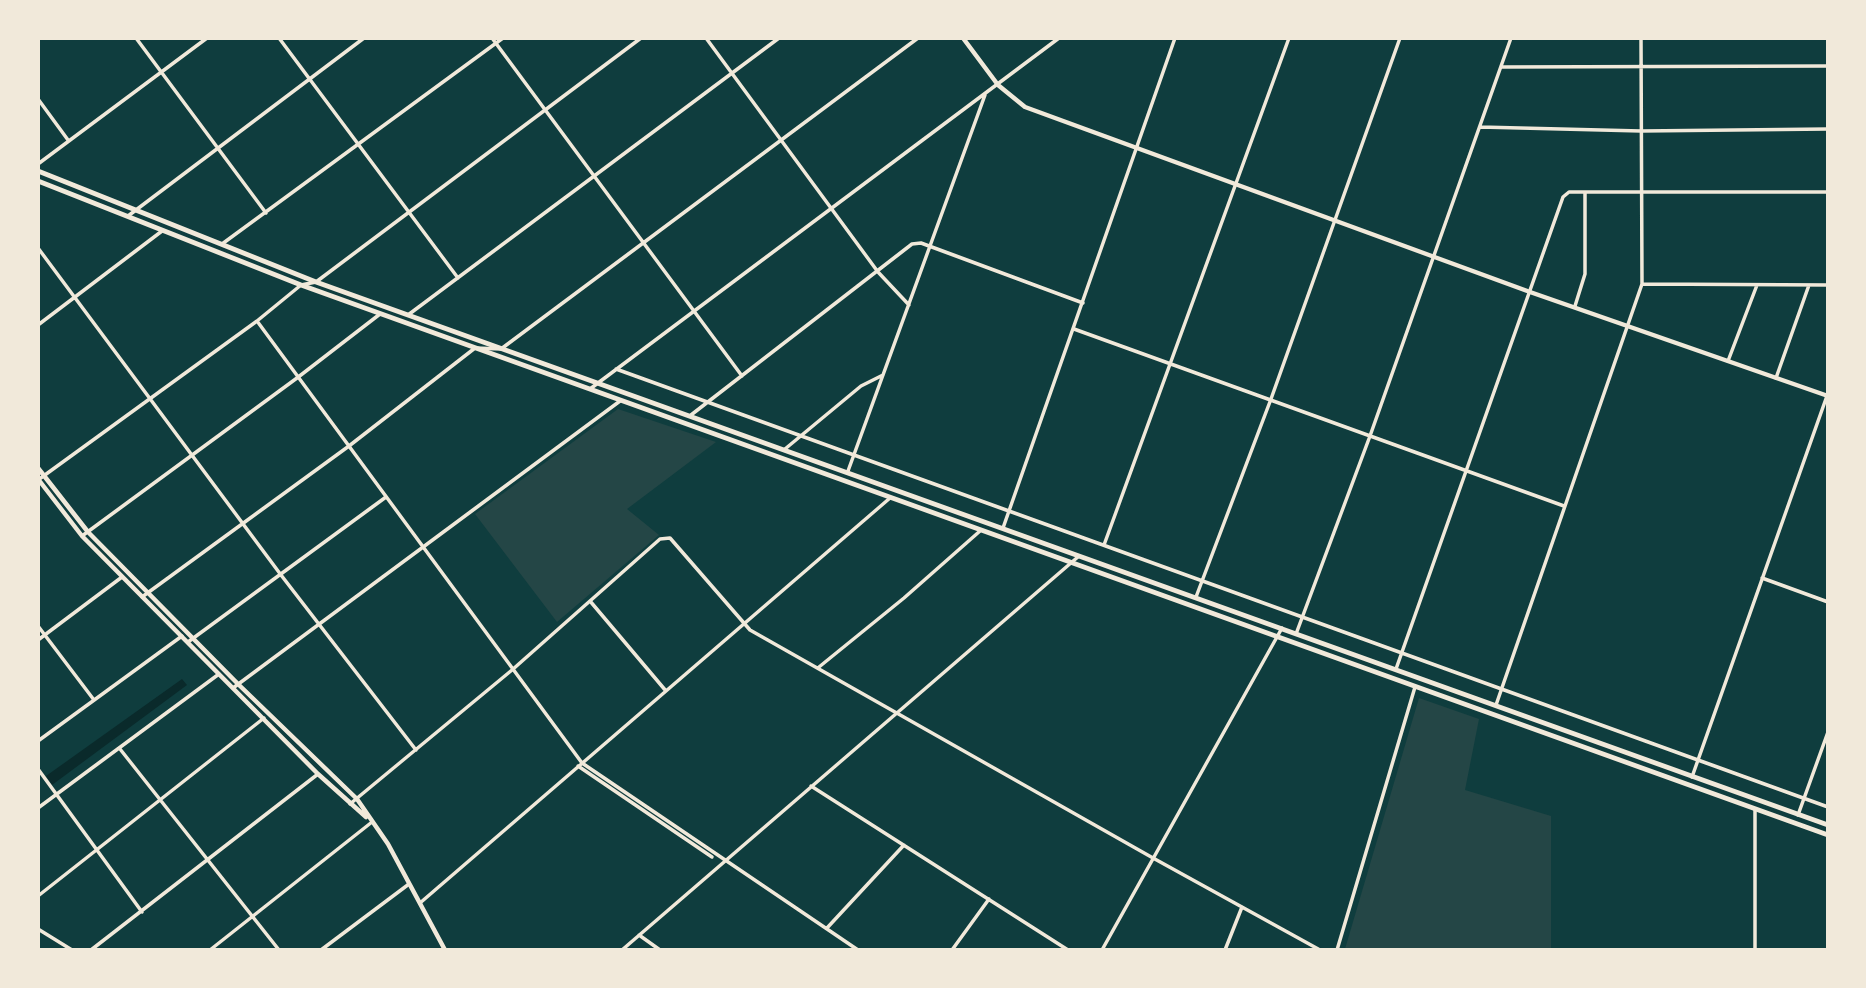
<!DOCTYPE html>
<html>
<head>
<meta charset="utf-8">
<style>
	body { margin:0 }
	#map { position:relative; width:1866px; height:988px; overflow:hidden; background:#0f3d3e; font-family:"PT Sans Narrow",sans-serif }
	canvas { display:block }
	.frame { position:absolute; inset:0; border:40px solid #f1e9da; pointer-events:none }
</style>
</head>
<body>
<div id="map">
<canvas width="1866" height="988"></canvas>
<div class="frame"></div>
</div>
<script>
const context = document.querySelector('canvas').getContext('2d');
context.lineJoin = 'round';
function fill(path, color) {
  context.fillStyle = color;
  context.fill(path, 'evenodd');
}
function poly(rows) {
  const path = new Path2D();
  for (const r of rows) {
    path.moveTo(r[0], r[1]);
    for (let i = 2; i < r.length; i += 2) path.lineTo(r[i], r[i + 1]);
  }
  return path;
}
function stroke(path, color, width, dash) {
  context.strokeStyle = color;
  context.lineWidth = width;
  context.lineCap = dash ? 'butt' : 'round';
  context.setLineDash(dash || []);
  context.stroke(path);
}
fill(poly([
	[618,409,716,442,627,509,659,535,557,622,475,514],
	[1419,698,1479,719,1465,790,1551,816,1551,949,1345,949]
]), '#244646');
fill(poly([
	[182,679,187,685,52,785,46,776]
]), '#0a2a2b');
stroke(poly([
	[136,38,266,213],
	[279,38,458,278],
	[492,38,742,376],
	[706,38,878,272,909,305],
	[1502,67,1828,66],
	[38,99,68,140],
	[1480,127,1641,131,1828,129],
	[38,164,207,38],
	[128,216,364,38],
	[222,244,503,38],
	[38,248,281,575,416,750],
	[1642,284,1828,285],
	[1575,306,1585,274,1585,192],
	[408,315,779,38],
	[257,321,582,763,858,950],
	[38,325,162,231],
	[1074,329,1564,506],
	[1728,361,1757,285],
	[616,369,1828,807],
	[1776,378,1809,285],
	[590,389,1059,38],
	[691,415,912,244,921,243,1083,303],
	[785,449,861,386,883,375],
	[848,471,985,95],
	[38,480,257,321,301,285,316,282,641,38],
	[1003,528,1175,38],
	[82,536,297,378,380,314],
	[1104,545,1289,38],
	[1762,578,1828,602],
	[142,597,349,446,475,348,501,349,918,38],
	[1196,597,1271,399,1400,38],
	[590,601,666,691],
	[38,626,94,700],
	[1296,634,1370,436,1511,38],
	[38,640,122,577],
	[188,642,386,497],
	[819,667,904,598,980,531],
	[1396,669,1563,197,1569,192,1828,192],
	[233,688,620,401],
	[1496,705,1642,284,1641,38],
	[38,741,182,636],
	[120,749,279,950],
	[578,766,712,857],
	[38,769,142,912],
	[1692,777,1828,393],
	[811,786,1068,950],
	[350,804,512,670,660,539,670,538,750,630,1153,858,1320,950],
	[38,808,219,674],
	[1755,809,1755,950],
	[1798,815,1828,732],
	[38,896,264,718],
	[420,903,890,498],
	[827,928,904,845],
	[38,929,72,950],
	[639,935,660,950],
	[91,950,318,774],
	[210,950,372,822],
	[321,950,409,884],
	[622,950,1079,556],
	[952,950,989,899],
	[1102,950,1282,628],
	[1225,950,1242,907],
	[1337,950,1415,687]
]), '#f1e9da', 3.5);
stroke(poly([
	[963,38,998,85,1025,107,1530,292,1828,396],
	[38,468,88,532,238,684,357,799,388,844,445,950],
	[38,479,82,536,318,774,366,817]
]), '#f1e9da', 4.5);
stroke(poly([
	[38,171,316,282,1828,825],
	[38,181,301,285,1828,835]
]), '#f1e9da', 5);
stroke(poly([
	[38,949,40,950]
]), '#97a49c', 2.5);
</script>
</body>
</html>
